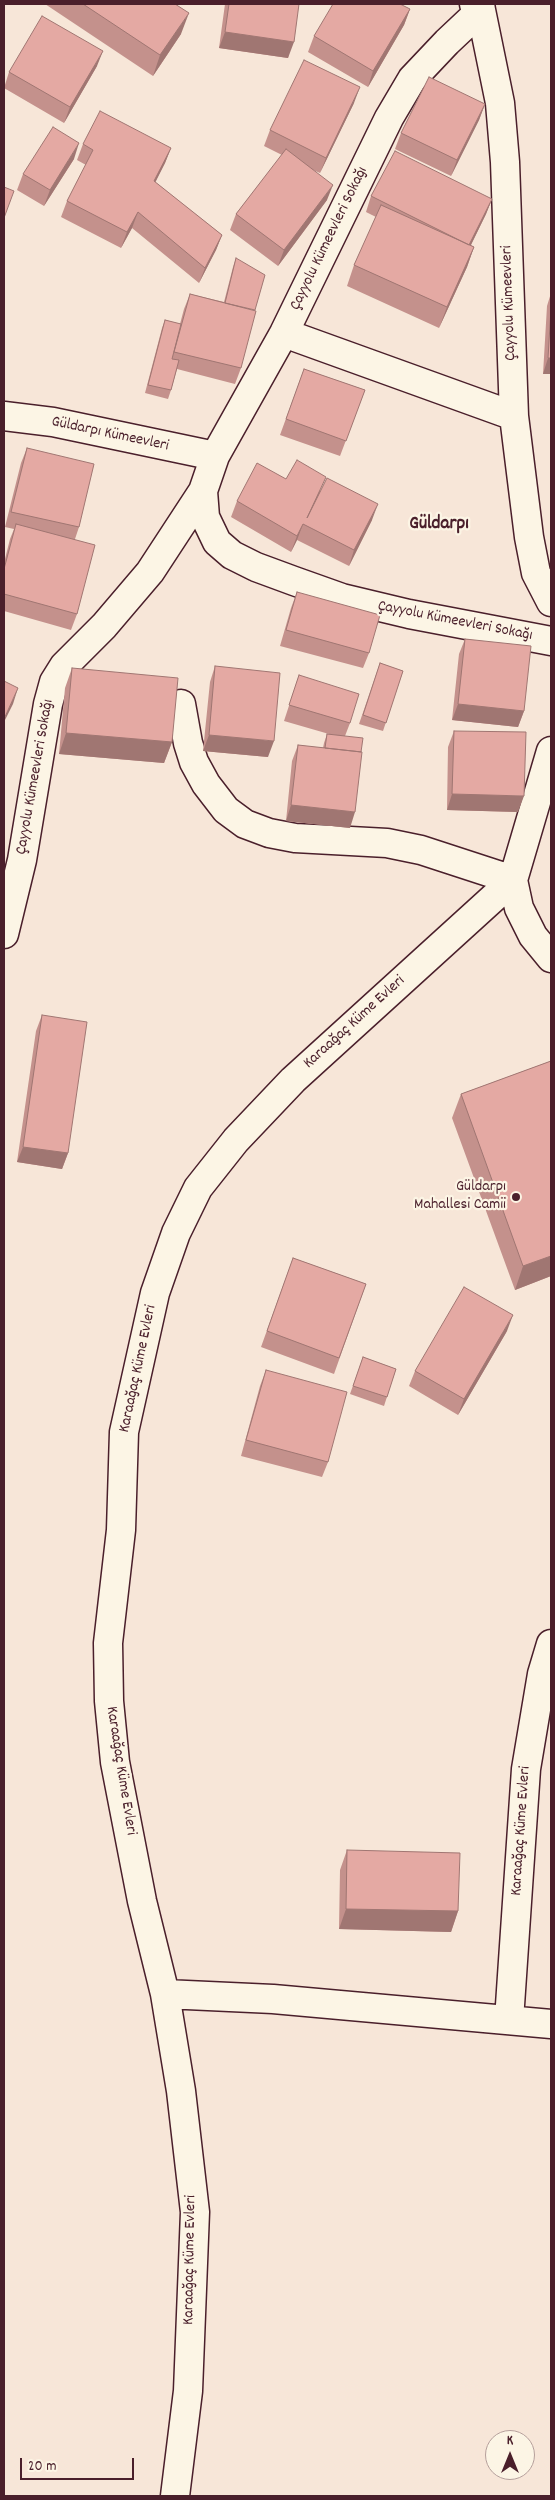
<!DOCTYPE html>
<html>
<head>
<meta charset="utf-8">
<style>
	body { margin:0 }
	#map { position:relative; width:555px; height:2500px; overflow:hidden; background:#f7e6d8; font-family:Dekko,sans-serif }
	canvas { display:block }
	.frame { position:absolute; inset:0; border:5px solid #4a1f2b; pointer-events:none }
	.north { position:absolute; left:485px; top:2430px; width:50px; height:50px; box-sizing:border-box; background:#fcf5e5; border:1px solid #b59f9b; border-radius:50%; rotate:0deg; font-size:14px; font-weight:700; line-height:20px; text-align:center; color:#4a1f2b }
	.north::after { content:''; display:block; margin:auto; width:18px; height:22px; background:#4a1f2b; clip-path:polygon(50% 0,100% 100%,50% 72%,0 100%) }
	.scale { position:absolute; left:20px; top:2458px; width:114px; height:22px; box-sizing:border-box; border:2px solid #4a1f2b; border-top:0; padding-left:6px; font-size:15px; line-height:18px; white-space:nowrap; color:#4a1f2b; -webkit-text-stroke:4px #fcf5e5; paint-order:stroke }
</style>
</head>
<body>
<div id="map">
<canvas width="555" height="2500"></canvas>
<div class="frame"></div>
<div class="north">K</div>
<div class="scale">20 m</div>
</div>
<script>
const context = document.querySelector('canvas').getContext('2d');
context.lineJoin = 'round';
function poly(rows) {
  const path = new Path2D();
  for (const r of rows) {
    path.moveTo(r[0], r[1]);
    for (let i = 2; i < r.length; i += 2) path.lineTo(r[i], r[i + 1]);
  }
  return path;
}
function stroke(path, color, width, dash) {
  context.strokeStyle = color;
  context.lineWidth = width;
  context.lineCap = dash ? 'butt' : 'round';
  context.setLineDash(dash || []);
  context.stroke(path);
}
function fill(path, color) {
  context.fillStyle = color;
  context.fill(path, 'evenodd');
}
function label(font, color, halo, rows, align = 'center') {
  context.font = font + ' Dekko,sans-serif';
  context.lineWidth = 4.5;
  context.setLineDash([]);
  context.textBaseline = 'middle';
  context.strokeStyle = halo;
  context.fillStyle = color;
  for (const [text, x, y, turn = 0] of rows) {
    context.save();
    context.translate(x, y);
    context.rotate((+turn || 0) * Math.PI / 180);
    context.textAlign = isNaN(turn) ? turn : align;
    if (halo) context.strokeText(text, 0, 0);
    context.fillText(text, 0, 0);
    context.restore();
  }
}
const minor = poly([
	[474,4,481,10,500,103,505,162,514,416,529,537,536,573,551,602],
	[480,4,481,10,447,42,412,79,389,118,284,333,215,456,203,491,205,517,217,542,232,555,256,567,294,581,342,598,409,614,551,641],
	[284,333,514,416],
	[4,416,53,422,215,456],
	[181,704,188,743,194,762,206,784,226,810,245,824,269,833,295,838,387,843,421,850,513,880],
	[551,751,513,880,519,908,533,936,551,958],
	[4,934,22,860,48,704,54,682,64,666,104,626,150,572,203,491],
	[165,1994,273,1999,551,2024],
	[509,2020,526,1769,542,1674,551,1644],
	[175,2496,188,2391,195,2212,181,2091,165,1994,142,1901,115,1762,109,1701,108,1643,121,1530,124,1432,155,1293,176,1233,198,1188,236,1140,293,1080,513,880]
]);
stroke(minor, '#4a1f2b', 31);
stroke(minor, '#fcf5e5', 28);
fill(poly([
	[45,4,175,4,181,34,153,76],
	[225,4,299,4,288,58,219,48],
	[410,9,404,25,368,87,308,52,314,36],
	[97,66,64,123,4,88,9,72],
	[354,103,320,173,313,170,327,200,278,266,230,230,236,214,282,155,264,146,270,130],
	[485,104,479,120,451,176,395,149,401,133],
	[83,144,171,148,165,163,155,182,222,235,216,250,199,283,132,228,121,248,61,217,67,201,86,165,77,160],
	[74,159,44,206,17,190,23,174],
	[371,196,492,199,486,214,471,245,474,247,467,267,439,328,347,286,354,265,376,217,366,212],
	[236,258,241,368,235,384,177,369,171,390,168,399,145,393,162,328,165,320,180,324,184,309,190,294,224,302,233,267],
	[551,293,551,374,543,374,547,306],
	[304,369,365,390,340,456,280,435],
	[27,448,79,527,75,539,77,614,71,630,4,611,4,563,10,539,14,529,5,527,21,463],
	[286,479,321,491,372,520,349,566,297,540,291,552,231,517,237,501],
	[297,592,369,653,363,668,280,646,291,608],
	[465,639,524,711,518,727,452,720,459,654],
	[380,663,403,671,383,731,359,724],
	[215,666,268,757,203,751,210,682],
	[72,668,172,742,164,763,59,754,65,688],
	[299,675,350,723,345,736,350,828,286,821,292,761,298,745,323,748,324,743,327,734,329,734,284,721],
	[454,731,518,812,447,810,448,747],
	[42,1015,68,1153,62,1169,17,1162,36,1031],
	[551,1061,551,1276,515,1290,452,1118,461,1094],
	[293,1258,366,1284,334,1374,261,1347],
	[507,1331,458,1415,409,1386,415,1371],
	[363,1357,396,1369,384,1406,350,1394],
	[266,1370,328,1462,322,1477,241,1456,260,1386],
	[347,1850,458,1911,451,1932,339,1929,340,1870]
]), '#c4918c');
fill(poly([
	[410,9,404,25,368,87,373,71],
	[189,13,181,34,153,76,160,55],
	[225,32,294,42,288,58,219,48],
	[103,51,97,66,64,123,70,107],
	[360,87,354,103,320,173,326,158],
	[485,104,479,120,451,176,457,160],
	[79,143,74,159,44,206,50,190],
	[171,148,165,163,148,197,154,181],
	[333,185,327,200,278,266,284,250],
	[492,199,486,214,463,261,469,245],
	[138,212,132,228,121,248,127,232],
	[222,235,216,250,199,283,205,268],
	[474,247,467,267,439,328,447,307],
	[548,358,551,358,551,374,543,374],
	[378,504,372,520,349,566,354,550],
	[303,524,297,540,291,552,297,536],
	[18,688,13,704,4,722,4,719],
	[458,704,524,711,518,727,452,720],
	[66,733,172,742,164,763,59,754],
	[209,735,274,741,268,757,203,751],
	[452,794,524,796,518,812,447,810],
	[291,805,355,812,350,828,286,821],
	[23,1147,68,1153,62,1169,17,1162],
	[551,1256,551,1276,515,1290,523,1266],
	[513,1315,507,1331,458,1415,464,1399],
	[346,1909,458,1911,451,1932,339,1929]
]), '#a07672');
const building = poly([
	[83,4,175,4,189,13,160,55,83,4],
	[229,4,299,4,294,42,225,32,229,4],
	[333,4,400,4,410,9,373,71,314,36,333,4],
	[42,16,103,51,70,107,9,72,42,16],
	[304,60,360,87,326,158,270,130,304,60],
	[429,77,485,104,457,160,401,133,429,77],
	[100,111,171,148,154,181,222,235,205,268,138,212,127,232,67,201,93,150,83,144,100,111],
	[53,127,79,143,50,190,23,174,53,127],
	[286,149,333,185,284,250,236,214,286,149],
	[395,151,492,199,469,245,371,196,395,151],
	[4,187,14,191,4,218,4,187],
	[381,205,474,247,447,307,354,265,381,205],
	[236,258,265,275,255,310,225,303,236,258],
	[190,294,256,311,241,368,174,352,190,294],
	[551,309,551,358,548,358,551,309],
	[165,320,181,324,172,359,179,360,171,390,148,385,165,320],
	[304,369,365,390,346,441,286,419,304,369],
	[27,448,94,464,79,527,11,512,27,448],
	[297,460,326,477,307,518,327,478,378,504,354,550,303,524,297,536,237,501,257,463,286,479,297,460],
	[16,524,95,545,77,614,4,594,4,569,16,524],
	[297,592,380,615,369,653,286,630,297,592],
	[465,639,531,646,524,711,458,704,465,639],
	[380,663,403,671,386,723,363,715,380,663],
	[215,666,280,673,274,741,209,735,215,666],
	[72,668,178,678,172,742,66,733,72,668],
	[299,675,359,694,350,723,289,705,299,675],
	[4,681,18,688,4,719,4,681],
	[454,731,526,732,524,796,452,794,454,731],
	[327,734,363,738,361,752,325,748,327,734],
	[298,745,362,752,355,812,291,805,298,745],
	[42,1015,87,1022,68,1153,23,1147,42,1015],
	[551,1061,551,1256,523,1266,461,1094,551,1061],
	[293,1258,366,1284,339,1358,267,1331,293,1258],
	[464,1287,513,1315,464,1399,415,1371,464,1287],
	[363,1357,396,1369,387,1397,353,1386,363,1357],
	[266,1370,347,1392,328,1462,246,1440,266,1370],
	[347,1850,460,1853,458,1911,346,1909,347,1850]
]);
fill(building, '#e4a9a3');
stroke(building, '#a07672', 1);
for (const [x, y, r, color] of [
	[516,1197,5,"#4a1f2b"]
]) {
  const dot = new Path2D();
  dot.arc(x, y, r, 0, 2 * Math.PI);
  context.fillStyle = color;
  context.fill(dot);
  stroke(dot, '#fcf5e5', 2);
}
label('16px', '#4a1f2b', '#fcf5e5', [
	["Çayyolu Kümeevleri Sokağı",330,239,-64],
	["Çayyolu Kümeevleri",510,303,-92],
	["Güldarpı Kümeevleri",110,435,12],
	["Çayyolu Kümeevleri Sokağı",455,622,11],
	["Çayyolu Kümeevleri Sokağı",36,777,-80],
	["Karaağaç Küme Evleri",355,1023,-42],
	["Karaağaç Küme Evleri",139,1369,-78],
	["Karaağaç Küme Evleri",120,1771,81],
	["Karaağaç Küme Evleri",522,1831,-86],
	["Karaağaç Küme Evleri",191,2260,-89]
]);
label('16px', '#4a1f2b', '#fcf5e5', [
	["Güldarpı",506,1188],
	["Mahallesi Camii",506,1206]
], 'right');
label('bold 19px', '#4a1f2b', '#fcf5e5', [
	["Güldarpı",439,525]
]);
</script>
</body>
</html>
